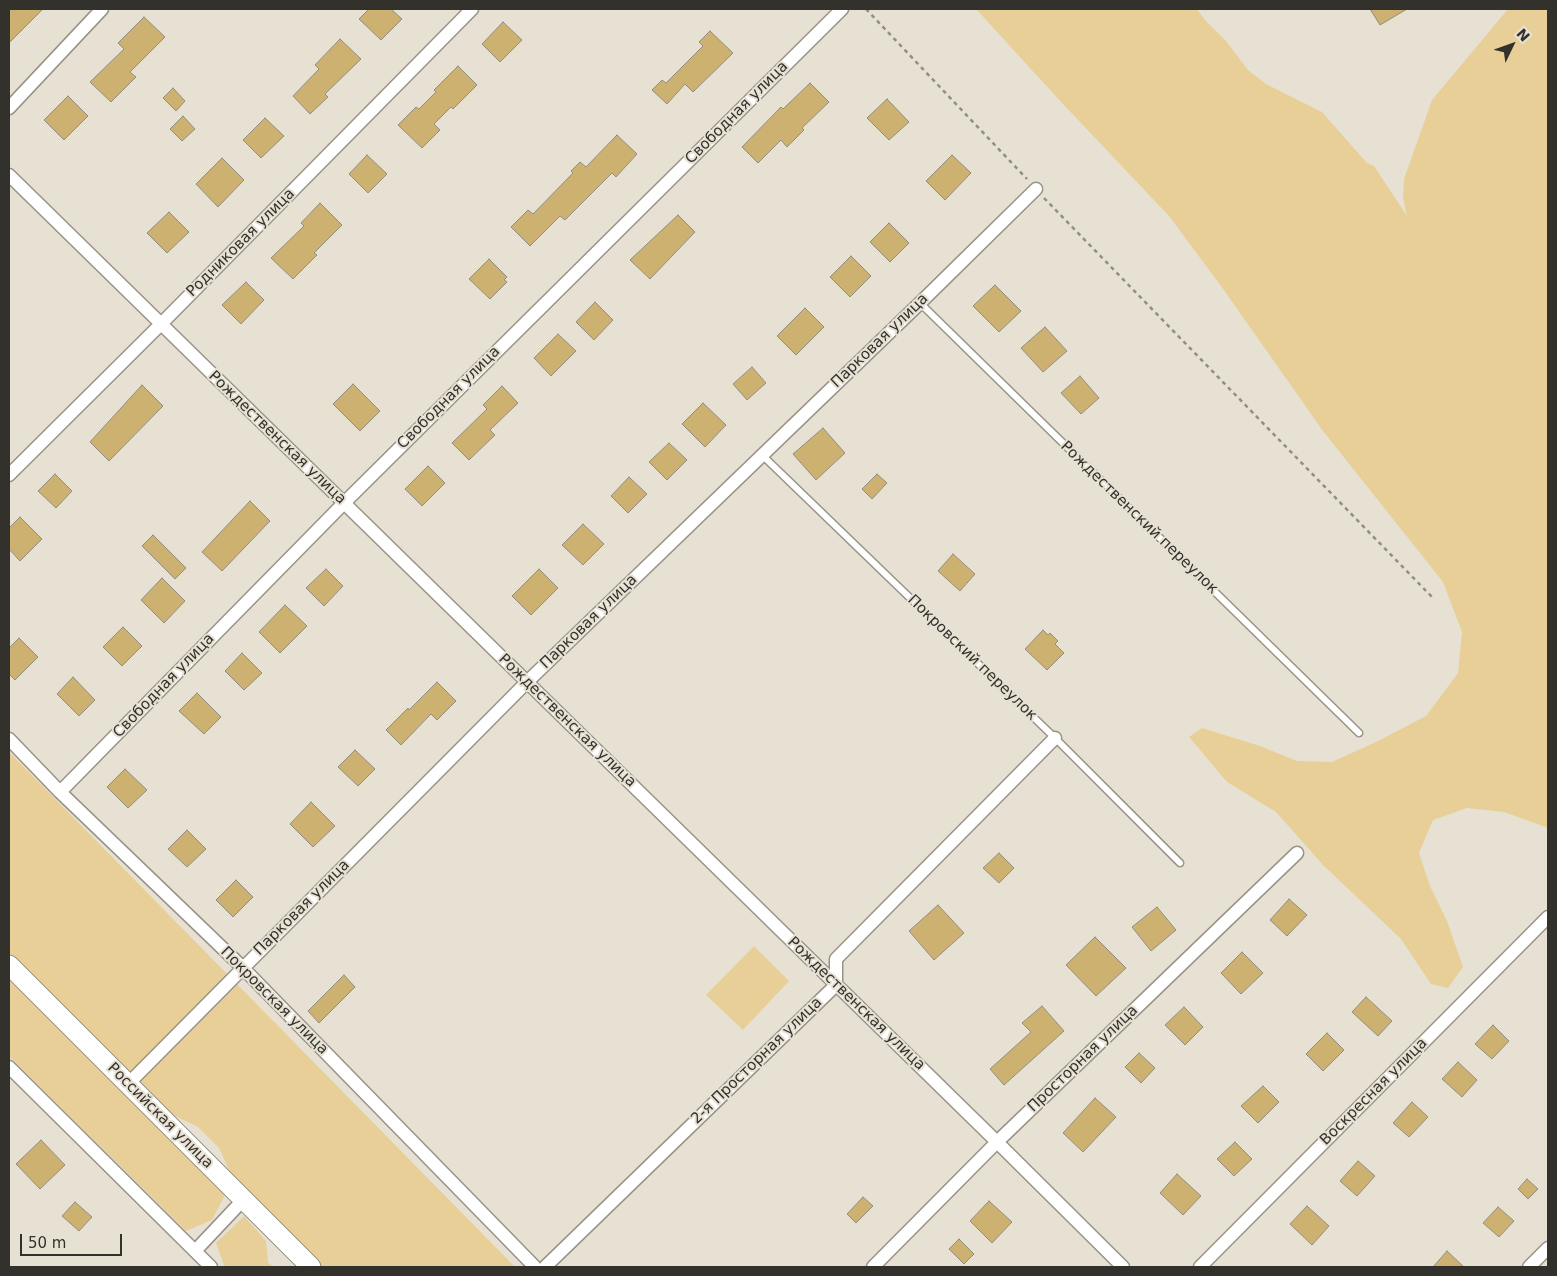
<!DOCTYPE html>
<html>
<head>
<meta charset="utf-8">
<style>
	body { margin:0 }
	#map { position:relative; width:1557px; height:1276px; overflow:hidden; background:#e7e1d4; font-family:"DejaVu Sans",sans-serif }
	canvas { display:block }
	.frame { position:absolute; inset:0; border:10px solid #33312c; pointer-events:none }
	.north { position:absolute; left:1487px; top:20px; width:50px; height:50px; -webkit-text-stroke:4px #e7e1d4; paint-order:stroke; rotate:48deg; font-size:14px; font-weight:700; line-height:20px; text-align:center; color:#33312c }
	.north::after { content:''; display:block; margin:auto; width:18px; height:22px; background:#33312c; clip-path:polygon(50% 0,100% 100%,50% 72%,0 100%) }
	.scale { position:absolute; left:20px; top:1234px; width:102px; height:22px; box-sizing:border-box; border:2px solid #33312c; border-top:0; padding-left:6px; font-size:15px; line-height:18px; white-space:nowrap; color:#33312c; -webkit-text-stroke:4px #e7e1d4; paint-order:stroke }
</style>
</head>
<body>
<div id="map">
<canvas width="1557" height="1276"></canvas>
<div class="frame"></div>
<div class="north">N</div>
<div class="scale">50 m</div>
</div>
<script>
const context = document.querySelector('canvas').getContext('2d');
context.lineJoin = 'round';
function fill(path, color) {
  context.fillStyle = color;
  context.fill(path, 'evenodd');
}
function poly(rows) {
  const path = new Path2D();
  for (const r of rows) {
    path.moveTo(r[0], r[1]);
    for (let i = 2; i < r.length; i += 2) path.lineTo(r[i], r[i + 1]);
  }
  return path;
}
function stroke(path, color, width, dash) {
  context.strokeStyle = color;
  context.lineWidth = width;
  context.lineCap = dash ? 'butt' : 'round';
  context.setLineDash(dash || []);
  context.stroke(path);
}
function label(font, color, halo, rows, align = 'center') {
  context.font = font + ' "DejaVu Sans",sans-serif';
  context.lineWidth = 4;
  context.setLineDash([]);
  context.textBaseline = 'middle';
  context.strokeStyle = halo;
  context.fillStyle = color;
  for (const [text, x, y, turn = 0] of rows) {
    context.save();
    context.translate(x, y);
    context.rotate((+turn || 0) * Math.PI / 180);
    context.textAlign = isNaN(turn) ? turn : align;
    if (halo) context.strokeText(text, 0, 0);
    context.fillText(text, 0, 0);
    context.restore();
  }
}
fill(poly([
	[976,9,1197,9,1205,20,1226,41,1248,70,1266,84,1322,112,1367,163,1374,166,1407,216,1403,198,1404,179,1432,100,1508,9,1548,9,1548,828,1504,812,1467,808,1433,820,1419,853,1430,886,1447,921,1463,967,1448,988,1431,984,1401,939,1323,865,1276,812,1227,782,1189,737,1202,728,1260,746,1297,761,1332,762,1378,741,1426,716,1458,673,1462,632,1443,582,1323,431,1221,286,1169,216,1062,103],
	[9,752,515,1267,322,1267,233,1179,219,1148,198,1127,169,1113,9,953],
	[754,946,789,981,743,1030,706,995],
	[9,978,225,1195,212,1220,186,1231,9,1056],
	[244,1216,266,1241,268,1262,273,1267,227,1267,224,1265,216,1243]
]), '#e8cf98');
const building = poly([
	[9,9,43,9,9,43,9,9],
	[369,9,391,9,402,19,381,40,359,19,369,9],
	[1370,9,1407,9,1380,25,1370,9],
	[144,17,165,37,130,72,136,77,111,102,90,82,124,49,118,43,144,17],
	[503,22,522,40,500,62,482,44,503,22],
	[710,31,733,53,693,92,685,84,667,104,652,90,662,80,666,83,703,46,699,42,710,31],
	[340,39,361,59,325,94,328,97,310,114,293,96,319,69,315,65,340,39],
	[458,66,477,85,453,109,451,107,434,124,440,130,422,148,398,125,416,107,419,109,436,92,434,90,458,66],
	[810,83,829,102,802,128,804,130,787,147,781,140,758,163,742,147,781,107,783,109,810,83],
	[173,88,185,101,176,111,163,98,173,88],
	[68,96,88,116,64,140,44,120,68,96],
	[887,99,909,122,889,140,867,118,887,99],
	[183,116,195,129,182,141,170,129,183,116],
	[265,118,284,136,261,158,243,140,265,118],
	[617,135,637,154,616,177,612,173,565,220,560,216,530,246,511,227,528,210,533,214,573,173,571,171,580,162,586,167,617,135],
	[367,155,387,174,368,193,349,174,367,155],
	[952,155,971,173,945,200,926,181,952,155],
	[222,158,244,180,218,207,196,184,222,158],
	[320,203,342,225,314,253,317,255,293,279,271,258,304,226,301,223,320,203],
	[169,212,189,232,167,253,147,233,169,212],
	[678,215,695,232,650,279,630,260,678,215],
	[889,223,909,243,890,262,870,242,889,223],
	[851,256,871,276,850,297,830,277,851,256],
	[489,259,507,277,504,280,507,282,490,299,469,279,489,259],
	[246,282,264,300,241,324,222,305,246,282],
	[995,285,1021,311,999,332,973,306,995,285],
	[595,302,613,320,594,340,576,322,595,302],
	[805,308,824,327,796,355,777,336,805,308],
	[1045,327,1067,351,1043,372,1021,348,1045,327],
	[558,334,576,351,551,376,534,358,558,334],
	[752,367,766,383,747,400,733,384,752,367],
	[1080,376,1099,398,1081,414,1061,393,1080,376],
	[353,384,380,411,360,431,333,404,353,384],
	[142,385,163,406,109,461,90,442,142,385],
	[502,386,518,403,490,430,495,435,469,460,452,443,487,409,483,405,502,386],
	[703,403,726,425,705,447,682,424,703,403],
	[823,428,845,453,816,480,793,454,823,428],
	[669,443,687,460,667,480,649,462,669,443],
	[428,466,445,483,422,506,405,489,428,466],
	[55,474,72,491,56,508,38,491,55,474],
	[877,474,887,483,872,499,862,489,877,474],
	[629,477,647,494,628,513,611,496,629,477],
	[250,501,270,521,222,571,202,552,250,501],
	[20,517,42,539,20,561,9,549,9,528,20,517],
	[583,524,604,544,583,565,562,545,583,524],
	[153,535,186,568,175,579,142,546,153,535],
	[953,554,975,574,960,591,938,571,953,554],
	[326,569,343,586,324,606,306,588,326,569],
	[539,569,558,588,531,615,512,596,539,569],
	[162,578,185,601,164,623,141,600,162,578],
	[285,605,307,626,280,653,259,632,285,605],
	[123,627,142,646,122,666,103,647,123,627],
	[1043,630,1048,635,1050,633,1058,641,1055,644,1064,653,1047,670,1025,649,1043,630],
	[19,638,38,657,15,680,9,674,9,648,19,638],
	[242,653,262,673,244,690,225,671,242,653],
	[73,677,95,700,79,716,57,694,73,677],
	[437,682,456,701,437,720,431,714,401,745,386,730,408,708,409,710,437,682],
	[197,693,221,717,204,734,179,711,197,693],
	[355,750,375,769,358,786,338,767,355,750],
	[125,769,147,790,128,808,107,787,125,769],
	[311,802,335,826,313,847,290,824,311,802],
	[187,830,206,849,187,867,168,849,187,830],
	[999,853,1014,868,999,883,983,868,999,853],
	[236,880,253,897,233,917,216,900,236,880],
	[1289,899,1307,915,1287,936,1270,920,1289,899],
	[938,905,964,933,934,960,909,931,938,905],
	[1157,907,1176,930,1151,951,1132,927,1157,907],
	[1095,937,1126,968,1096,996,1066,965,1095,937],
	[1242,952,1263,973,1241,994,1221,973,1242,952],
	[344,975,355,987,319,1023,308,1011,344,975],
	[1366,997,1392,1021,1378,1036,1352,1012,1366,997],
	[1042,1006,1064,1031,1004,1085,990,1069,1031,1032,1022,1023,1042,1006],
	[1184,1007,1203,1027,1185,1045,1165,1025,1184,1007],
	[1493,1025,1509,1041,1492,1059,1475,1044,1493,1025],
	[1327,1033,1344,1050,1323,1071,1306,1054,1327,1033],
	[1139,1053,1155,1068,1141,1083,1125,1067,1139,1053],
	[1458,1062,1477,1080,1462,1097,1442,1079,1458,1062],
	[1263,1086,1279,1102,1258,1123,1241,1106,1263,1086],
	[1095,1098,1116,1117,1083,1152,1063,1133,1095,1098],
	[1412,1102,1428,1117,1409,1137,1393,1123,1412,1102],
	[41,1140,65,1165,40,1189,16,1164,41,1140],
	[1235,1142,1252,1159,1234,1176,1217,1159,1235,1142],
	[1358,1161,1375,1176,1357,1196,1340,1181,1358,1161],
	[1177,1174,1201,1196,1183,1215,1160,1193,1177,1174],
	[1527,1179,1538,1189,1528,1199,1518,1189,1527,1179],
	[863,1197,873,1206,856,1223,847,1214,863,1197],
	[989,1201,1012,1222,992,1243,970,1221,989,1201],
	[75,1202,92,1217,79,1231,62,1216,75,1202],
	[1307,1206,1329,1226,1312,1245,1290,1224,1307,1206],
	[1498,1207,1514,1221,1499,1237,1483,1223,1498,1207],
	[959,1239,974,1254,964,1264,949,1249,959,1239],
	[1447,1251,1464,1267,1433,1267,1447,1251]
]);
fill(building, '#cdb171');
stroke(building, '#938d81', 1);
const lane = poly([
	[920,303,1359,733],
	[762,455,1055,738,1180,863]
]);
const street = poly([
	[9,108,102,9],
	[9,175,997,1142,1123,1267],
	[9,475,161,324,472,9],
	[9,739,60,792,239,964,535,1267],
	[60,792,344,503,842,9],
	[9,1067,211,1267],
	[128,1084,527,682,920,303,1036,189],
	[195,1251,244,1199],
	[545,1267,836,985,836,959,1055,738],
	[873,1267,997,1142,1297,853],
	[1200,1267,1548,917],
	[1529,1267,1548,1248]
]);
const secondary = poly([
	[9,965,311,1267]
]);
stroke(lane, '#999387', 9);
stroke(street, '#999387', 15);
stroke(secondary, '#999387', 21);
stroke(poly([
	[866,9,1027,179],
	[1044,198,1432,597]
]), '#928e85', 2.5, [4, 4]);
stroke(lane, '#fff', 6);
stroke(street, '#fff', 12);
stroke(secondary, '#fff', 19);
label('15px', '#33312c', '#e7e1d4', [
	["Свободная улица",737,113,-45],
	["Родниковая улица",241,243,-45],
	["Парковая улица",880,341,-44],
	["Свободная улица",449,398,-45],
	["Рождественская улица",277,438,44],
	["Рождественский переулок",1139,518,44],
	["Парковая улица",589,622,-44],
	["Покровский переулок",972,658,44],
	["Свободная улица",164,686,-46],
	["Рождественская улица",567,721,44],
	["Парковая улица",302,908,-45],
	["Покровская улица",274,1001,45],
	["Рождественская улица",856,1004,44],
	["Просторная улица",1083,1059,-44],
	["2-я Просторная улица",757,1061,-44],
	["Воскресная улица",1374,1092,-45],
	["Российская улица",160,1116,45]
]);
</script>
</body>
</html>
